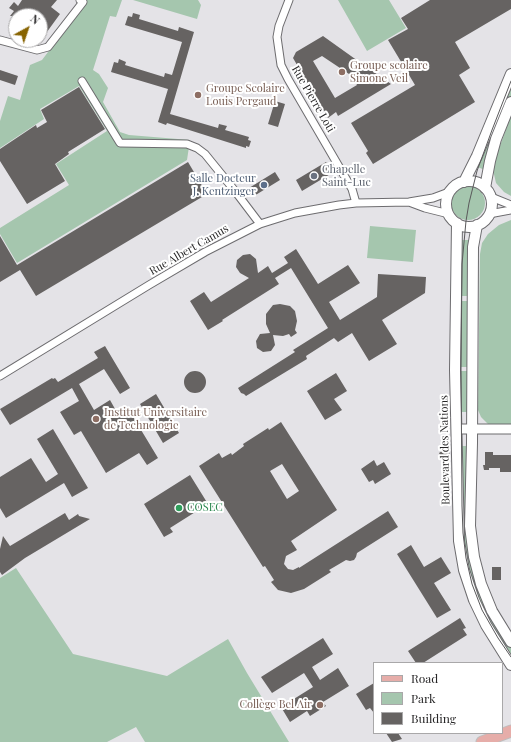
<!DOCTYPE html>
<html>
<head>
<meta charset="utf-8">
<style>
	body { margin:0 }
	#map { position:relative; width:511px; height:742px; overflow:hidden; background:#e4e3e7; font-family:"Playfair Display",serif }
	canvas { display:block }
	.legend { position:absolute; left:373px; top:662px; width:130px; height:72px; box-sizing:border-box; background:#fff; border:1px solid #a9a8a9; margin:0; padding:5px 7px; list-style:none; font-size:12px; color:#272627 }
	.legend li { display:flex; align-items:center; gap:8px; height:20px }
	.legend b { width:20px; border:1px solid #a9a8a9 }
	.north { position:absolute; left:8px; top:8px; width:40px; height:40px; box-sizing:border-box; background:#fff; border:1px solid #a9a8a9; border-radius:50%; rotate:40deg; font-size:11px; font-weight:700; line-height:16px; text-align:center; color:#272627 }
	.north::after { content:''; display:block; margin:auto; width:14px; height:18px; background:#876300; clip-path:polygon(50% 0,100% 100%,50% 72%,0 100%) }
</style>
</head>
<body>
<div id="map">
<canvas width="511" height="742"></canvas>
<ul class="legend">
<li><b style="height:5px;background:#e6ada9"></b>Road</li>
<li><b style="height:11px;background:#a5c6ae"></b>Park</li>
<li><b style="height:11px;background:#666362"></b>Building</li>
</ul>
<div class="north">N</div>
</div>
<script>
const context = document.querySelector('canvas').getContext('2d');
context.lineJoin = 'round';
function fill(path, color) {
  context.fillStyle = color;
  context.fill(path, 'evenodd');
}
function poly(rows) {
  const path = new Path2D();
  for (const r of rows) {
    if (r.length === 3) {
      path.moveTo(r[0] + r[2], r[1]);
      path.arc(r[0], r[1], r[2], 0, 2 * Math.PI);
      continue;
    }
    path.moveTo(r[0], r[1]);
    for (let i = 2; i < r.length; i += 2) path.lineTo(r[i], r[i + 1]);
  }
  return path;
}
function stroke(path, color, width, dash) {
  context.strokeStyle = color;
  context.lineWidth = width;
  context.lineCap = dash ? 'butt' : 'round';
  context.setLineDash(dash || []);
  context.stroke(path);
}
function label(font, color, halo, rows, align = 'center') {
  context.font = font + ' "Playfair Display",serif';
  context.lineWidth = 4;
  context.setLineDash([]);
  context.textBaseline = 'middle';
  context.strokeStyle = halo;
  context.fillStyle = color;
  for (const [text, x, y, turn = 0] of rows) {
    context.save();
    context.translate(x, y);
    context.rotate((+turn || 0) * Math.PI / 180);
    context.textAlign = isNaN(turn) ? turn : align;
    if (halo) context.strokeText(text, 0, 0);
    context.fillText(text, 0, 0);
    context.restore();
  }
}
fill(poly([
	[83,0,122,0,116,17,110,16,93,70,99,74,108,88,103,102,120,132,129,135,190,140,187,160,17,263,0,234,0,228,69,185,56,164,107,131,79,86,40,109,44,119,0,148,0,121,8,96,20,100,30,65,42,60,86,2],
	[133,0,198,0,201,5,197,19],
	[338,0,389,0,406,28,367,51],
	[511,78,511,97,485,170,475,166],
	[511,116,511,196,504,192,496,183,493,170,497,154],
	[468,203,17],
	[511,220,511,429,493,429,481,417,478,410,480,254,482,243,488,234,499,225],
	[370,226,416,230,413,262,367,258],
	[460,240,471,240,470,296,458,296],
	[461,301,467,301,467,367,460,367],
	[458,371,470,371,469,412,459,412],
	[459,446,470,446,473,561,511,646,511,661,483,616,463,559],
	[16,568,73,654,167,676,228,639,247,673,289,742,145,742,136,727,107,742,0,742,0,578]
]), '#a5c6ae');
fill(poly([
	[22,0,57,0,51,7,60,14,44,36,40,33,40,16,10,16,14,11,9,8,14,2,18,6],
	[430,0,511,0,511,9,455,42,470,68,459,75,475,102,373,164,366,153,368,151,351,123,415,85,388,40,408,29,401,18],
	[133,13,140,15,139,19,178,31,179,27,194,32,170,114,218,128,219,124,227,126,225,130,249,137,248,140,251,141,249,147,246,146,246,148,167,123,166,125,158,122,168,89,111,72,114,62,118,63,119,59,126,62,125,65,164,77,165,73,172,75,182,42,125,25,128,16,132,17],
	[323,36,358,61,391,84,338,116,336,112,328,118,293,58,296,52],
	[322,56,352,76,357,85,335,98,313,61],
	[0,70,18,76,15,85,0,80],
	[79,87,105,129,68,152,69,154,55,164,65,181,27,204,0,161,0,149,36,125,37,128,47,122,41,110],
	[275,101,285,104,278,127,268,124],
	[188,162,207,194,36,296,20,270,0,282,0,236,17,265],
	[326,162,332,173,302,191,296,180],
	[275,172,280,180,254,196,249,188],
	[296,249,318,284,348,265,360,283,329,302,340,320,377,297,378,274,426,277,425,293,382,320,397,344,369,361,352,333,338,342,334,338,306,356,307,359,246,396,244,394,241,393,238,388,295,352,293,350,328,328,291,268,275,278,279,284,222,320,223,321,208,330,190,301,204,292,211,302,249,278,240,273,236,267,237,260,243,255,250,254,256,259,258,273,268,266,272,273,288,263,284,257],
	[280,304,290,306,295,311,297,321,295,330,297,333,291,337,289,334,283,336,273,335,275,345,271,351,263,352,257,348,256,341,260,334,270,333,266,324,266,314,273,305],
	[105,346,130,388,120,394,104,369,79,384,94,410,110,400,119,416,129,410,158,458,147,465,139,453,106,473,81,431,74,435,60,412,79,401,72,388,10,425,0,409,52,378,53,379,55,378,58,382,98,358,94,352],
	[195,382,11],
	[336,373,347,391,334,399,342,410,325,420,307,391],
	[156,394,179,433,163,443,140,404],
	[281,422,337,510,291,541,297,550,286,556,284,564,288,569,293,570,299,567,299,568,388,511,398,527,357,553,356,557,354,560,350,561,346,560,329,570,331,572,304,589,291,593,278,590,271,582,274,580,265,566,263,567,199,466,219,453,222,458,231,453,232,455,244,446,243,444,268,428,269,430],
	[282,464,299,491,287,499,270,471],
	[53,429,88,488,72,497,64,483,6,518,0,508,0,477,31,458,46,482,58,474,37,439],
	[447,448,450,454,442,459,439,453],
	[485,452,493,452,493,455,511,455,511,472,500,472,500,468,489,468,489,470,484,470,483,465,485,465],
	[374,460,377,466,384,462,391,474,375,484,373,480,369,482,361,469],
	[190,475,208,504,170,528,173,532,164,537,144,504],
	[65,513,69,520,78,514,79,516,90,519,25,558,2,575,0,572,0,549,3,536,10,546],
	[411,545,424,567,441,557,451,573,434,583,451,610,437,618,397,554],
	[492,567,501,567,501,580,492,580],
	[460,618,466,628,463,629,467,635,423,663,416,663,408,651],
	[323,638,333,654,312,667,320,680,338,668,349,686,323,702,326,706,310,716,307,711,290,722,281,707,313,687,304,673,272,693,261,677],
	[374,683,374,713,370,708,366,710,356,694],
	[386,733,398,733,402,739,392,742]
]), '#666362');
const minor = poly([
	[289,0,279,26,277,37,281,65,288,79,352,189,356,203],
	[0,40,37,50,48,47,83,2,80,0],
	[82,81,120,143,187,144,197,148,205,154,235,191,260,224],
	[491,197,511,205],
	[409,202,425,208,449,214],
	[489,214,511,210],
	[0,376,149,285,205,252,260,224,295,213,339,205,356,203,409,202,433,198,449,192]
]);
const tertiary = poly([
	[457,429,511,429]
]);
const secondary = poly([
	[469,204,23],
	[464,182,477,156,511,74],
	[485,188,490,161,496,139,511,102],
	[457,223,455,370,459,541,464,570,474,600,486,625,511,665],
	[477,225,473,247,472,443,470,526,474,557,481,584,492,611,511,642]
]);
const primary = poly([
	[482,742,511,731]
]);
stroke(minor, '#6d6c6f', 9);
stroke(tertiary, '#6d6c6f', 11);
stroke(secondary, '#6d6c6f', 12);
stroke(primary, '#bebebe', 13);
stroke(minor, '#fff', 7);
stroke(tertiary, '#fff', 9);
stroke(secondary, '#fff', 10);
stroke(primary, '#e6ada9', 11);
stroke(poly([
	[511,81,492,130,477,171,469,203,466,221,462,264,461,369,462,506,463,533,466,558,472,584,482,610,498,638,511,657]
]), '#5a595b', 1);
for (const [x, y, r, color] of [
	[342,72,4,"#8d6e63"],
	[198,95,4,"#8d6e63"],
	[314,176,4,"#6b7280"],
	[264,185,4,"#5c6f8a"],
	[96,419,4,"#8d6e63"],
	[179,508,4,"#2e9e5b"],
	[320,705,4,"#8d6e63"]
]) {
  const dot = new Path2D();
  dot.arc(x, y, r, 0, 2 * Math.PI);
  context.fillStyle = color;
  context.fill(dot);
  stroke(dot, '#fff', 1.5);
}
label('11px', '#785e54', '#fff', [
	["Groupe scolaire",350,66],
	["Simone Veil",350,79],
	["Groupe Scolaire",206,89],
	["Louis Pergaud",206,102],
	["Institut Universitaire",104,413],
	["de Technologie",104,426],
	["Collège Bel Air",312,705,"right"]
], 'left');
label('11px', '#272627', '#fff', [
	["Rue Pierre Loti",313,99,60],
	["Rue Albert Camus",189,250,-30],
	["Boulevard des Nations",445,450,-91]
]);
label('11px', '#5b616d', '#fff', [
	["Chapelle",322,170],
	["Saint-Luc",322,183]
], 'left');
label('11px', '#4e5e75', '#fff', [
	["Salle Docteur",256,179],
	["J. Kentzinger",256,192]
], 'right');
label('11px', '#27864d', '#fff', [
	["COSEC",187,508]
], 'left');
</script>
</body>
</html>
